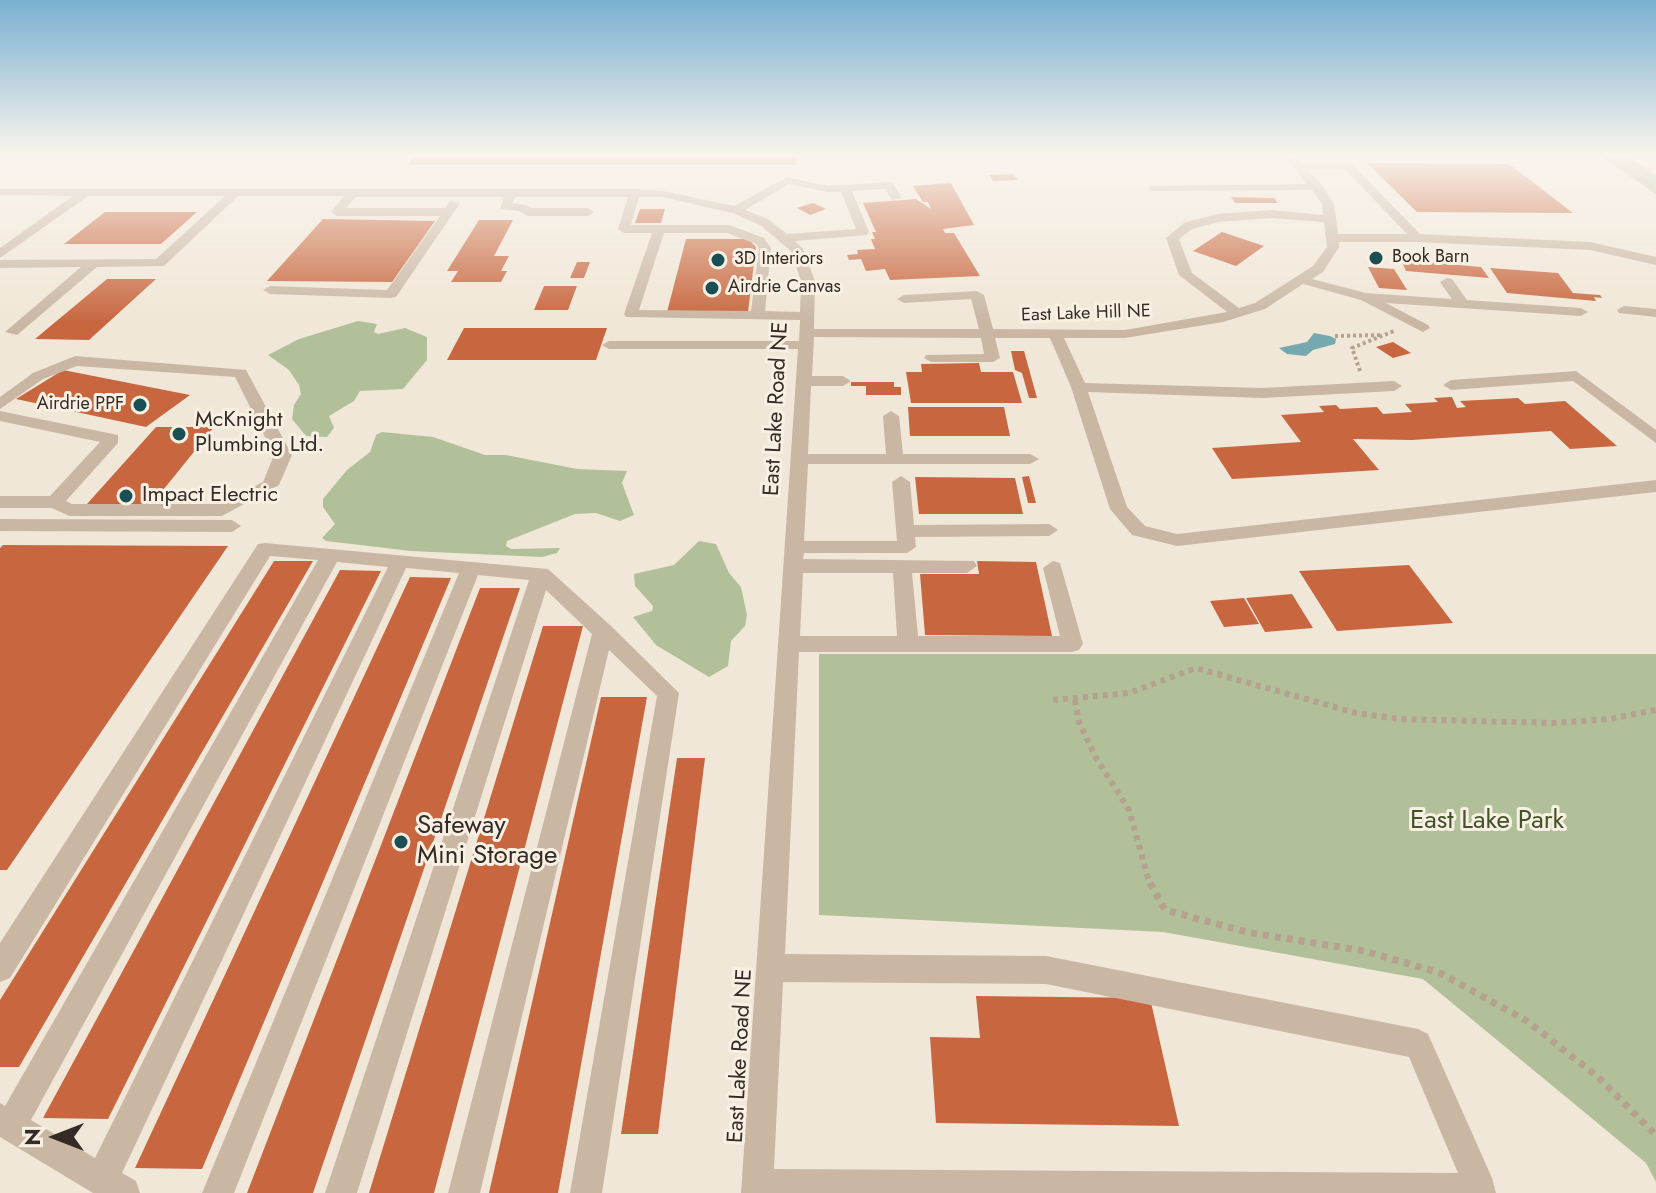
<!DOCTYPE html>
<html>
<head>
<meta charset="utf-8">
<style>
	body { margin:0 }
	#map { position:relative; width:1656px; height:1193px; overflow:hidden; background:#f1e7d8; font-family:Jost,sans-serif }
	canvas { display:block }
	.north { position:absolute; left:16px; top:1097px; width:80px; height:80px; -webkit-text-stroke:6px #f9f0e4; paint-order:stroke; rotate:270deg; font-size:22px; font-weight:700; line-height:32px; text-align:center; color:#342b26 }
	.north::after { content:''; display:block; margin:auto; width:28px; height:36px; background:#342b26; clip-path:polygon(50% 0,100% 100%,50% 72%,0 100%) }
</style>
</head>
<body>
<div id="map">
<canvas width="1656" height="1193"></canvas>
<div class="north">N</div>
</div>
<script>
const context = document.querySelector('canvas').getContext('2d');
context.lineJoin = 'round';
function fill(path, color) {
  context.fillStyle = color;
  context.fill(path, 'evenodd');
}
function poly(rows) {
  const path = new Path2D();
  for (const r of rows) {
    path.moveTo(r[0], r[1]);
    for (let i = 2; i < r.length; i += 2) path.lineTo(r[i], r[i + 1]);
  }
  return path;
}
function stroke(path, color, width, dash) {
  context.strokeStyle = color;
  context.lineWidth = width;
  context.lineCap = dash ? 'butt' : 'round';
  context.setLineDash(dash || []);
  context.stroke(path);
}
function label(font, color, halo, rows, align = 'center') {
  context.font = font + ' Jost,sans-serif';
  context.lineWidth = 6;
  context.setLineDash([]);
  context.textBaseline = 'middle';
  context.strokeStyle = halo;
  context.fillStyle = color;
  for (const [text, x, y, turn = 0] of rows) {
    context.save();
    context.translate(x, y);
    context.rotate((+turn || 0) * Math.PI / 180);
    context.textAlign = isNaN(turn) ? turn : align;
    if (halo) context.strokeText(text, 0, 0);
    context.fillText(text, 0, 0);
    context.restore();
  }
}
fill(poly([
	[1598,155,1625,155,1656,175,1656,194],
	[358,321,377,324,374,332,378,334,405,328,427,337,427,360,403,389,360,391,354,401,329,416,334,428,327,437,306,436,292,419,294,405,301,394,299,385,289,370,268,355,299,339],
	[382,432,433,437,485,455,506,455,577,469,627,471,622,483,634,515,620,521,596,513,575,514,507,541,506,546,511,549,560,548,557,553,542,557,411,551,326,541,322,538,335,524,323,507,323,499,347,470,370,452,376,435],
	[699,541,716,544,729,573,741,587,747,615,745,626,731,641,728,666,709,677,656,645,633,617,652,611,653,606,635,586,634,574,674,565],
	[819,654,1656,654,1656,1182,1646,1163,1423,979,1163,932,819,915]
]), '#b1c098');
fill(poly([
	[1314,333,1330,336,1336,339,1335,344,1313,350,1306,356,1287,354,1279,348,1307,342]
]), '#76a9af');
fill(poly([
	[415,155,797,155,796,165,407,165],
	[1367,163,1509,164,1573,213,1417,212],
	[1013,174,1018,180,993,181,989,175],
	[951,183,974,225,943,229,945,233,954,233,980,276,890,280,885,269,866,271,861,259,849,260,847,255,858,254,857,250,875,249,871,239,875,239,872,232,876,232,863,203,916,199,931,209,928,202,923,202,913,186],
	[1231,197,1274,198,1278,203,1235,203],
	[813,203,826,209,810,215,797,208],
	[640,209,665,209,661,223,635,223],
	[105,212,197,212,161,244,64,244],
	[323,219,380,220,435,221,392,282,267,281],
	[479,220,513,220,494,256,509,256,501,271,507,271,501,282,451,282,458,271,447,271],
	[1222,232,1264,246,1236,266,1193,251],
	[686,239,748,239,756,247,748,312,667,312],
	[1401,260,1481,267,1489,278,1406,271],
	[577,262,590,262,584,278,570,278],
	[1368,267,1394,269,1407,290,1379,288],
	[1490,268,1558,273,1573,293,1600,295,1602,298,1594,297,1596,301,1507,293],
	[107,279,156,279,89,340,35,339],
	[544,286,577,286,568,310,534,310],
	[464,328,607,328,596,360,447,360],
	[1393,342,1411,353,1393,358,1376,347],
	[1011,351,1024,351,1037,398,1029,398,1022,373,1015,370],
	[979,363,981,372,1013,372,1022,403,911,403,906,372,922,372,921,364],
	[63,370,190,395,146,427,16,399],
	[851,382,894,382,894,387,901,387,901,395,866,395,866,386,851,386],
	[1452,397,1457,408,1466,407,1460,401,1518,398,1525,404,1565,401,1617,446,1570,449,1551,431,1412,440,1353,439,1379,470,1232,479,1212,448,1301,442,1281,415,1324,412,1319,406,1336,405,1340,409,1377,407,1383,414,1412,412,1405,404,1438,402,1434,398],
	[908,407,1004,407,1010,436,910,436],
	[156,427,214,427,151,505,87,504],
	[1029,476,1036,503,1028,503,1022,477],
	[915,477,1015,478,1023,514,919,514],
	[3,545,228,546,7,870,0,870,0,548],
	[274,561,313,561,19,1067,0,1067,0,1000],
	[977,561,1036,562,1052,636,925,635,920,574,979,574],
	[1409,565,1453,623,1337,631,1299,571],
	[340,570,381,571,108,1119,43,1118],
	[410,577,451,578,202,1169,135,1168],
	[480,588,520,588,313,1193,247,1193],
	[1292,594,1313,628,1265,632,1246,598],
	[1244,598,1259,624,1224,627,1210,601],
	[543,626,583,626,434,1193,369,1193],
	[601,697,647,697,558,1193,489,1193],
	[677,758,705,758,658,1134,621,1134],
	[976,996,1150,998,1179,1126,936,1123,930,1037,980,1038]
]), '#c8673f');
stroke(poly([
	[1605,155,1656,189]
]), '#b5a18e', 3, [2, 2]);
stroke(poly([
	[1335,336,1383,335],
	[1360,371,1352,348,1394,331]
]), '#b5a18e', 4, [3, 3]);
stroke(poly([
	[1053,700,1129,693,1196,668,1356,713,1400,719,1553,723,1610,719,1656,710],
	[1075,700,1079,722,1096,758,1129,810,1150,885]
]), '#b5a18e', 6, [5, 5]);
stroke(poly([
	[1150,883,1165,910,1251,933,1365,951,1440,973,1527,1021,1598,1077,1656,1135]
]), '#b5a18e', 7, [6, 6]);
fill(poly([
	[1285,155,1296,155,1302,164,1352,164,1420,234,1590,242,1656,257,1656,265,1590,250,1417,242,1339,242,1339,247,1323,272,1312,279,1366,293,1452,299,1440,282,1447,278,1452,279,1467,300,1581,308,1588,312,1581,316,1386,303,1428,325,1430,328,1423,332,1361,300,1303,284,1265,309,1223,322,1125,338,1064,338,1085,383,1262,388,1394,381,1402,386,1394,391,1262,398,1088,392,1127,507,1145,526,1177,534,1656,480,1656,492,1177,546,1132,535,1110,509,1071,387,1050,338,995,338,1000,358,993,362,931,362,924,358,926,355,984,354,981,338,814,337,812,376,843,376,851,381,843,386,811,386,808,454,886,454,883,416,891,411,899,416,903,454,1030,454,1039,459,1030,464,808,464,804,541,897,541,892,482,901,476,910,482,914,525,1049,524,1058,530,1049,536,915,537,916,547,907,553,804,553,803,559,974,561,977,566,967,573,912,573,918,636,1060,636,1043,568,1053,561,1060,563,1083,644,1079,650,1072,652,799,652,785,954,1046,956,1418,1029,1428,1034,1492,1178,1496,1193,741,1193,798,349,609,349,602,345,609,341,799,341,800,320,626,317,624,314,652,233,624,233,618,229,628,197,515,197,512,203,526,205,531,208,588,208,594,212,588,216,528,216,519,211,500,209,504,197,356,197,346,208,445,208,450,201,460,203,396,297,391,298,270,294,263,290,270,286,387,290,440,216,337,216,331,212,344,196,238,196,164,266,97,267,17,335,5,332,81,267,0,268,0,260,156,259,225,196,88,196,0,258,0,248,73,196,0,195,0,189,635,189,663,191,734,206,787,177,828,186,889,182,893,183,902,198,892,200,885,189,852,191,869,232,867,235,795,241,803,249,815,281,814,329,979,329,971,299,904,303,897,299,904,295,977,291,984,295,993,329,1125,330,1227,312,1179,275,1166,238,1184,223,1217,214,1271,210,1323,215,1322,204,1312,190,1153,191,1149,190,1149,186,1306,184,1285,155],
	[1345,169,1407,234,1338,234,1334,204,1322,185,1307,170,1345,169],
	[789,184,828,192,841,192,856,229,787,234,768,219,745,210,789,184],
	[639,197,663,197,732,213,760,225,791,251,801,281,800,312,765,311,771,248,764,238,729,225,631,225,639,197],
	[1271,218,1324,222,1327,247,1313,266,1255,303,1239,308,1192,273,1179,239,1192,229,1218,222,1271,218],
	[664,233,727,233,756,244,759,248,751,311,639,310,664,233],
	[803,573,893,573,897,636,800,636,803,573],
	[783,982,1046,984,1409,1057,1458,1173,774,1169,783,982],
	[1624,306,1656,309,1656,317,1619,313,1617,310,1624,306],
	[75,356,246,370,292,455,279,485,222,516,69,516,52,508,0,508,0,496,50,496,100,442,0,421,0,411,118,435,118,443,66,501,72,504,219,504,263,482,274,455,235,377,77,366,43,379,0,409,0,397,33,373,75,356],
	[1576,371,1656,430,1656,443,1573,381,1451,390,1443,385,1451,380,1576,371],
	[0,519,232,520,241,526,232,532,0,531,0,519],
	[265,543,548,569,610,625,679,693,602,1193,570,1193,657,696,609,650,480,1193,448,1193,592,634,546,590,357,1193,325,1193,529,580,478,575,234,1193,202,1193,459,573,406,568,122,1173,136,1181,140,1193,93,1193,0,1137,0,1103,5,1106,318,560,270,556,10,978,0,982,0,943,258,544,265,543],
	[337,562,388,567,95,1158,31,1120,337,562]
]), '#c9b7a4');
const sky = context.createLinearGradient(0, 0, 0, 322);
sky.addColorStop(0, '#7ab0d1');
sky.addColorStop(0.48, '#f9f4ed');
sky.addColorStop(1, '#f9f4ed00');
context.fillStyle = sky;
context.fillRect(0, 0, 1656, 322);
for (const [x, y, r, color] of [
	[1376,258,8,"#1b4f56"],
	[718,260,8,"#1b4f56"],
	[712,288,8,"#1b4f56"],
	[140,405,8,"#1b4f56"],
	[179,434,8,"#1b4f56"],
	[126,496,8,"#1b4f56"],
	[401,842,8,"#1b4f56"]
]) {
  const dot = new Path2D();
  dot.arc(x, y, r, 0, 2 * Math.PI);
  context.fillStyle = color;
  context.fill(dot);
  stroke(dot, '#f9f0e4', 3);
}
label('18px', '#342b26', '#f9f0e4', [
	["Book Barn",1392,258],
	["3D Interiors",734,260],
	["Airdrie Canvas",728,288],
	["Airdrie PPF",124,405,"right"]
], 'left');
label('18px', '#342b26', '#f9f0e4', [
	["East Lake Hill NE",1086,314,-2]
]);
label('22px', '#342b26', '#f9f0e4', [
	["East Lake Road NE",777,409,-87],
	["East Lake Road NE",741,1056,-87]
]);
label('22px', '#342b26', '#f9f0e4', [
	["McKnight",195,421],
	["Plumbing Ltd.",195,446],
	["Impact Electric",142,496]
], 'left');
label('26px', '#415329', '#f9f0e4', [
	["East Lake Park",1487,822]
]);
label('26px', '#342b26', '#f9f0e4', [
	["Safeway",417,827],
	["Mini Storage",417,857]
], 'left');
</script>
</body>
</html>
